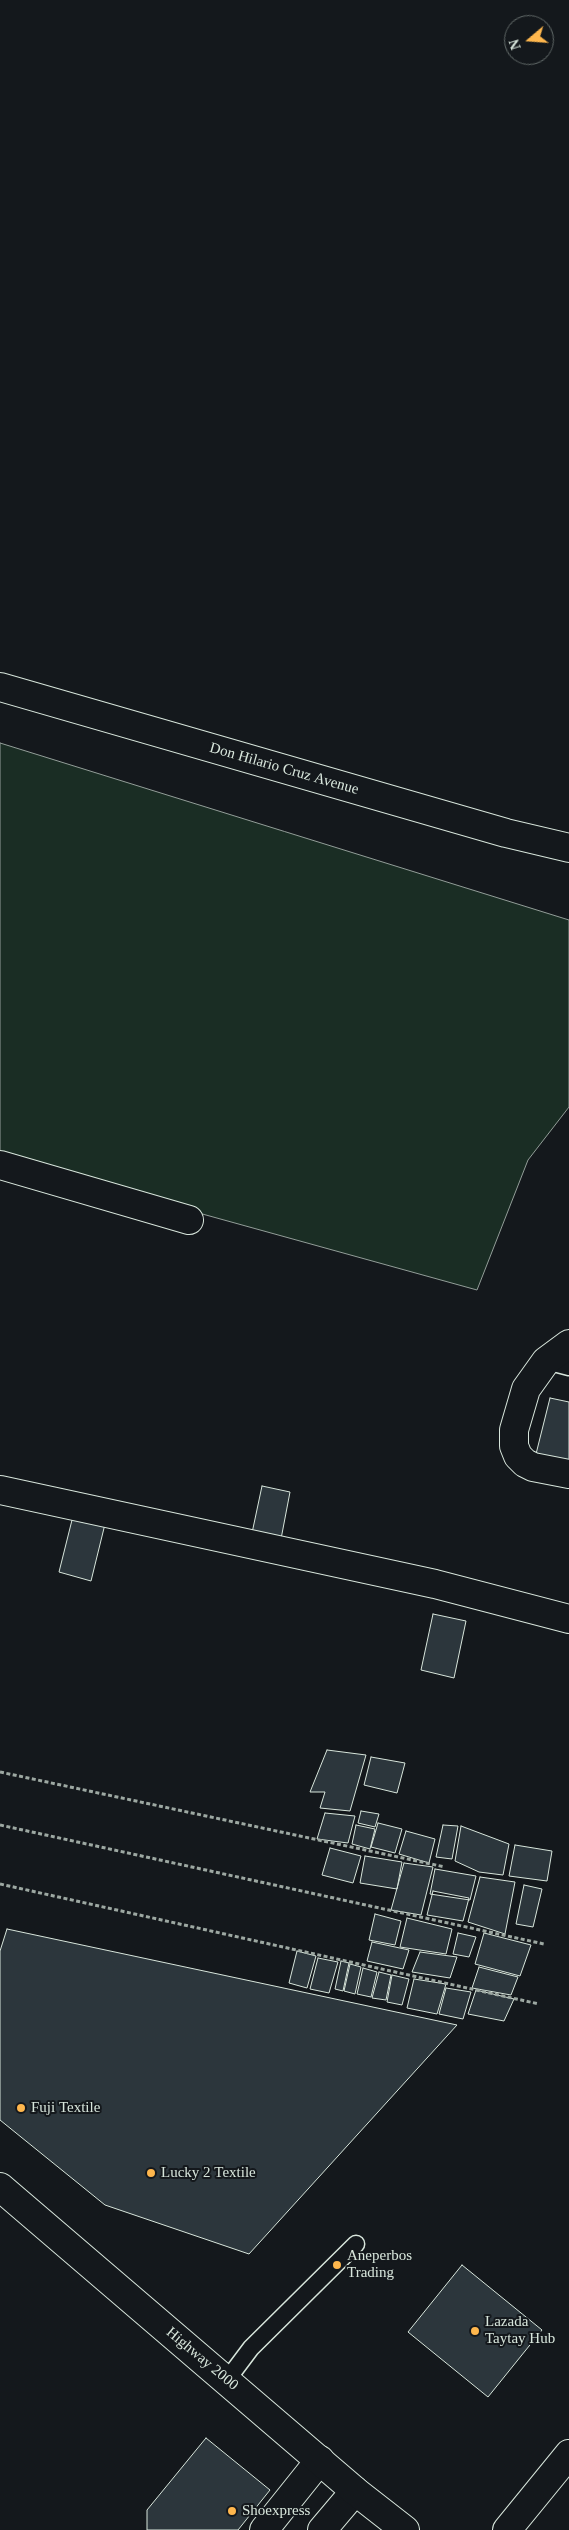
<!DOCTYPE html>
<html>
<head>
<meta charset="utf-8">
<style>
	body { margin:0 }
	#map { position:relative; width:569px; height:2530px; overflow:hidden; background:#14181c; font-family:"Times New Roman",serif }
	canvas { display:block }
	.north { position:absolute; left:504px; top:15px; width:50px; height:50px; box-sizing:border-box; background:#14181c; border:1px solid #626a69; border-radius:50%; rotate:252deg; font-size:14px; font-weight:700; line-height:20px; text-align:center; color:#d8e6dc }
	.north::after { content:''; display:block; margin:auto; width:18px; height:22px; background:#ffb74d; clip-path:polygon(50% 0,100% 100%,50% 72%,0 100%) }
</style>
</head>
<body>
<div id="map">
<canvas width="569" height="2530"></canvas>
<div class="north">N</div>
</div>
<script>
const context = document.querySelector('canvas').getContext('2d');
context.lineJoin = 'round';
function fill(path, color) {
  context.fillStyle = color;
  context.fill(path, 'evenodd');
}
function poly(rows) {
  const path = new Path2D();
  for (const r of rows) {
    path.moveTo(r[0], r[1]);
    for (let i = 2; i < r.length; i += 2) path.lineTo(r[i], r[i + 1]);
  }
  return path;
}
function stroke(path, color, width, dash) {
  context.strokeStyle = color;
  context.lineWidth = width;
  context.lineCap = dash ? 'butt' : 'round';
  context.setLineDash(dash || []);
  context.stroke(path);
}
function label(font, color, halo, rows, align = 'center') {
  context.font = font + ' "Times New Roman",serif';
  context.lineWidth = 4;
  context.setLineDash([]);
  context.textBaseline = 'middle';
  context.strokeStyle = halo;
  context.fillStyle = color;
  for (const [text, x, y, turn = 0] of rows) {
    context.save();
    context.translate(x, y);
    context.rotate((+turn || 0) * Math.PI / 180);
    context.textAlign = isNaN(turn) ? turn : align;
    if (halo) context.strokeText(text, 0, 0);
    context.fillText(text, 0, 0);
    context.restore();
  }
}
const green = poly([
	[0,743,569,920,569,1107,528,1160,477,1290,0,1158,0,743]
]);
fill(green, '#1a2d24');
stroke(green, '#939e99', 1);
const building = poly([
	[550,1398,569,1402,569,1463,536,1454,550,1398],
	[262,1486,290,1492,281,1539,252,1533,262,1486],
	[73,1516,105,1524,91,1581,59,1572,73,1516],
	[433,1614,466,1621,454,1678,421,1670,433,1614],
	[327,1750,366,1755,350,1811,320,1808,325,1792,310,1792,327,1750],
	[371,1757,405,1763,397,1793,364,1785,371,1757],
	[361,1811,379,1814,375,1827,358,1823,361,1811],
	[325,1813,355,1816,348,1843,317,1839,325,1813],
	[378,1823,402,1829,395,1853,371,1847,378,1823],
	[356,1825,375,1829,370,1849,352,1844,356,1825],
	[443,1825,458,1826,452,1859,436,1857,443,1825],
	[461,1826,509,1844,503,1875,479,1872,455,1861,461,1826],
	[406,1831,435,1839,429,1863,399,1854,406,1831],
	[515,1845,552,1851,547,1881,509,1876,515,1845],
	[330,1848,361,1856,353,1883,322,1875,330,1848],
	[365,1856,402,1862,397,1889,360,1883,365,1856],
	[404,1863,433,1867,421,1915,391,1910,404,1863],
	[435,1869,476,1876,470,1900,430,1894,435,1869],
	[480,1877,515,1882,505,1934,468,1922,480,1877],
	[524,1885,542,1889,533,1927,516,1924,524,1885],
	[433,1891,469,1898,463,1921,427,1915,433,1891],
	[375,1914,401,1921,395,1945,369,1940,375,1914],
	[407,1918,452,1929,446,1954,400,1947,407,1918],
	[7,1929,457,2025,249,2254,105,2205,0,2120,0,1951,7,1929],
	[458,1933,476,1937,469,1957,453,1954,458,1933],
	[484,1933,531,1945,520,1976,475,1964,484,1933],
	[372,1942,409,1950,403,1969,367,1961,372,1942],
	[297,1951,316,1956,307,1988,289,1983,297,1951],
	[420,1952,457,1957,450,1978,412,1972,420,1952],
	[318,1958,338,1962,329,1993,310,1989,318,1958],
	[341,1961,349,1963,343,1991,335,1989,341,1961],
	[350,1964,361,1967,355,1994,344,1991,350,1964],
	[479,1967,518,1977,511,1995,472,1988,479,1967],
	[363,1968,377,1972,371,1997,357,1994,363,1968],
	[379,1972,391,1975,386,2000,372,1998,379,1972],
	[392,1975,409,1979,402,2005,387,2002,392,1975],
	[414,1979,446,1984,437,2014,407,2008,414,1979],
	[446,1988,471,1992,463,2019,439,2014,446,1988],
	[476,1990,514,1999,504,2021,468,2014,476,1990],
	[462,2265,542,2330,488,2397,408,2332,462,2265],
	[206,2438,270,2490,238,2530,147,2530,147,2510,206,2438]
]);
fill(building, '#2c363c');
stroke(building, '#d8e6dc', 1);
const service = poly([
	[546,1361,569,1367],
	[227,2380,251,2348,356,2244]
]);
const minor = poly([
	[0,1165,189,1220],
	[569,1344,546,1361,526,1389,514,1430,514,1446,518,1456,525,1463,533,1467,569,1474],
	[0,1490,435,1584,569,1619],
	[264,2530,320,2460],
	[322,2530,355,2491],
	[507,2530,569,2454]
]);
const tertiary = poly([
	[0,687,506,833,569,848]
]);
const primary = poly([
	[0,2187,355,2491,405,2530]
]);
stroke(service, '#d8e6dc', 19);
stroke(minor, '#d8e6dc', 30);
stroke(tertiary, '#d8e6dc', 30);
stroke(primary, '#d8e6dc', 30);
stroke(poly([
	[0,1772,445,1867],
	[0,1825,544,1944],
	[0,1884,539,2004]
]), '#9da8a2', 3, [4, 2.5]);
stroke(service, '#14181c', 16);
stroke(minor, '#14181c', 28);
stroke(tertiary, '#14181c', 28);
stroke(primary, '#14181c', 28);
for (const [x, y, r, color] of [
	[21,2108,5,"#ffb74d"],
	[151,2173,5,"#ffb74d"],
	[337,2265,5,"#ffb74d"],
	[475,2331,5,"#ffb74d"],
	[232,2511,5,"#ffb74d"]
]) {
  const dot = new Path2D();
  dot.arc(x, y, r, 0, 2 * Math.PI);
  context.fillStyle = color;
  context.fill(dot);
  stroke(dot, '#14181c', 2);
}
label('15px', '#d8e6dc', '#14181c', [
	["Don Hilario Cruz Avenue",284,769,16],
	["Highway 2000",202,2359,40]
]);
label('15px', '#d8e6dc', '#14181c', [
	["Fuji Textile",31,2108],
	["Lucky 2 Textile",161,2173],
	["Aneperbos",347,2256],
	["Trading",347,2273],
	["Lazada",485,2322],
	["Taytay Hub",485,2339],
	["Shoexpress",242,2511]
], 'left');
</script>
</body>
</html>
